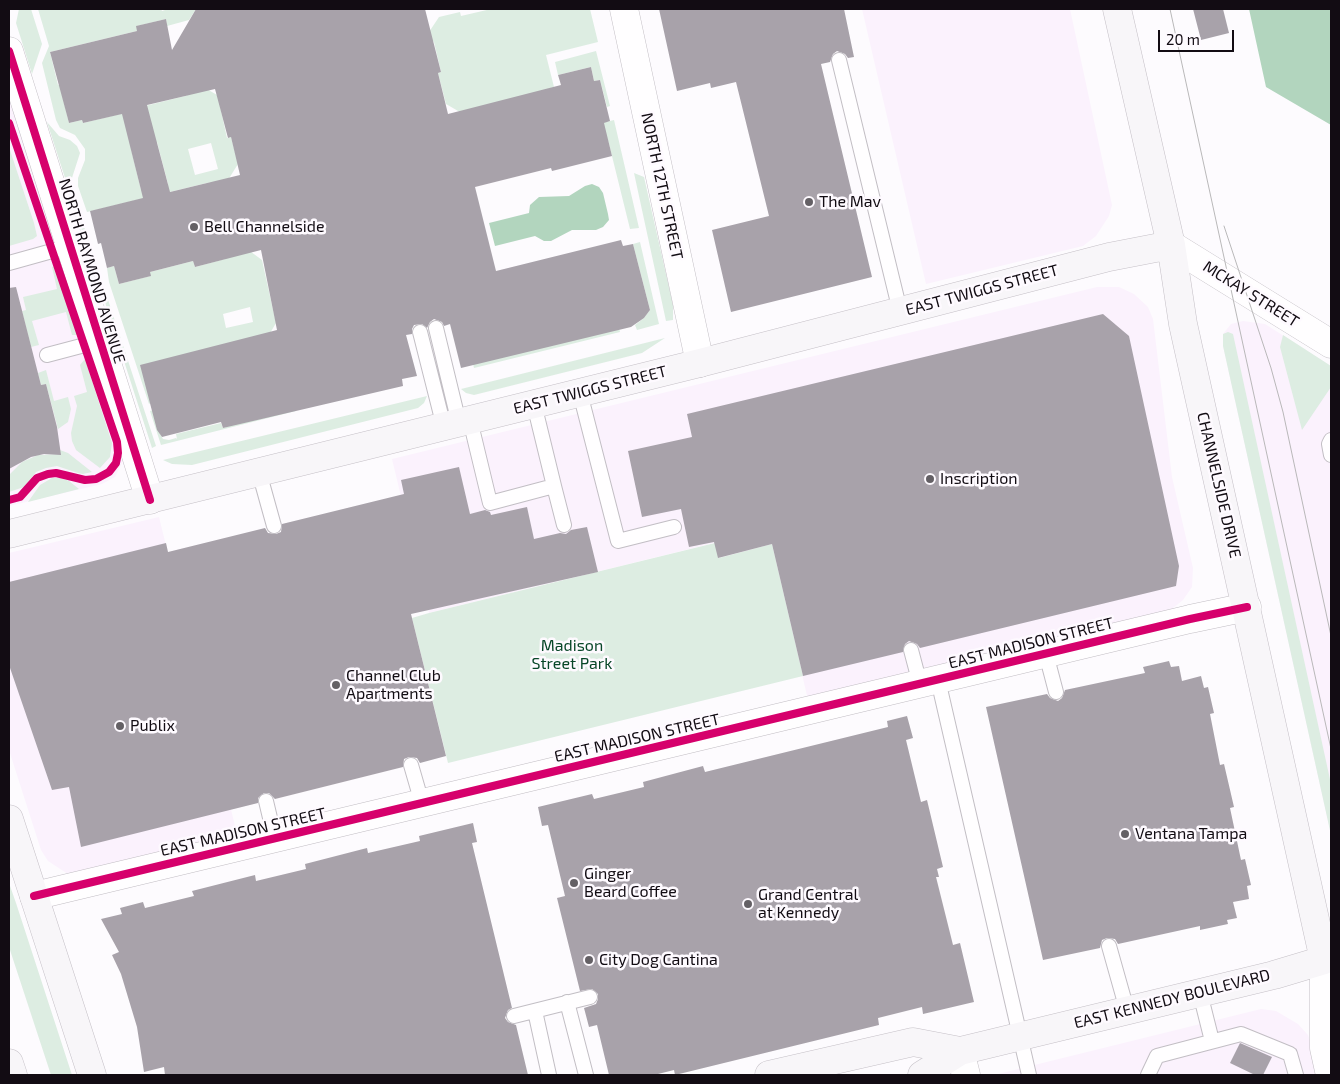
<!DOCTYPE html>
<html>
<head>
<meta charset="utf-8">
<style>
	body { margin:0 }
	#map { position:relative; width:1340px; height:1084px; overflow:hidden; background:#fdfbfe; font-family:"Exo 2",sans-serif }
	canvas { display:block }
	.frame { position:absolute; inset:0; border:10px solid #120c13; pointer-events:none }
	.scale { position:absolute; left:1158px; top:30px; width:76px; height:22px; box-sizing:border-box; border:2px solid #120c13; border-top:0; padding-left:6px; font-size:15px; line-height:18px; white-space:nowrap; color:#120c13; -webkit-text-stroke:4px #fefaff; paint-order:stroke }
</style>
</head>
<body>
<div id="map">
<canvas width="1340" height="1084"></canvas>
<div class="frame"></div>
<div class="scale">20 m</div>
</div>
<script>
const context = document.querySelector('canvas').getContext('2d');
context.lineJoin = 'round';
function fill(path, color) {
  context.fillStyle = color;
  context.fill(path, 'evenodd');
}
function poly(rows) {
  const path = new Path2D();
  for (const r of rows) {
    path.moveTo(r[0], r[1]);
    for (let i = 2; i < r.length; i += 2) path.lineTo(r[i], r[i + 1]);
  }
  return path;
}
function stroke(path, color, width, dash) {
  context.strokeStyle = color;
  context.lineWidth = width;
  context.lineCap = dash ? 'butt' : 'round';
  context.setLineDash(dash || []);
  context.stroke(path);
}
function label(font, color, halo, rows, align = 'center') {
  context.font = font + ' "Exo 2",sans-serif';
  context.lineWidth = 5;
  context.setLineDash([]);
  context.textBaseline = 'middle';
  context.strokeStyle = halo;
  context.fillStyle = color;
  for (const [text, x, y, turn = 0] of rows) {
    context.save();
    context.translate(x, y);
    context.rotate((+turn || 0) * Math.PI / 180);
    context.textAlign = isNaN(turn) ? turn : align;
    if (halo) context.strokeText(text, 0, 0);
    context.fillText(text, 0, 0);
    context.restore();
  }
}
fill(poly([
	[862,9,1070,9,1112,205,1109,216,1096,236,1083,246,926,284],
	[9,92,126,455,115,477,102,484,9,506],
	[1097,287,1119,287,1134,294,1148,307,1153,319,1172,477,1193,568,1192,587,1183,600,1168,612,808,700,772,545,718,558,714,543,429,613,392,459],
	[1243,321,1265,324,1331,366,1331,835,1223,346,1223,334,1231,324],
	[159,517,238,838,71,876,48,861,41,850,9,750,9,553],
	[1261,1009,1276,1011,1298,1024,1308,1035,1312,1046,1318,1075,994,1075]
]), '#fbf2fd');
fill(poly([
	[19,9,31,9,42,44,32,74,16,23],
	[38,9,161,9,162,11,168,9,196,9,189,20,167,26,166,19,137,26,137,31,50,52,58,85,69,82,61,91,69,123,82,120,83,123,141,109,141,107,185,96,205,88,224,99,220,106,227,138,231,137,238,164,228,180,207,183,87,212,78,186,78,178,85,160,85,149,75,135,60,128,56,120,42,63,49,46],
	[155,142,157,142,168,184,141,190,131,149],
	[211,143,218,169,195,175,188,149],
	[491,9,590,9,598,42,546,55,554,87,465,115,446,104,438,73,441,72,434,42,427,35,439,17,460,12,461,16],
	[596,51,610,106,607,107,600,80,594,81,591,67,558,75,555,62],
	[614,120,639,228,630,229,609,144,602,123],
	[47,122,59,136,70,140,77,146,80,153,71,181,71,187,156,446,152,448],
	[9,147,34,223,37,236,33,239,9,246],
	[634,173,644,177,673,305,673,320,666,321],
	[640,242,659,324,637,330,635,325,644,318,650,310,633,244],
	[243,246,262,260,276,323,266,340,149,404,109,282,107,268,114,266,119,284,150,276,150,272,193,261,195,267,225,259],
	[250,307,253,322,226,328,223,314],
	[55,266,78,335,72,335,66,312,32,321,39,345,31,347,22,311,26,310,23,297,57,289,52,267],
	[618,324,620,332,474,368,473,364],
	[1228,332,1233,334,1331,784,1331,835,1223,346,1223,334],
	[1283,335,1331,366,1331,387,1302,430,1280,347],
	[665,338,642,353,474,395,466,393,461,389],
	[85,359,112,443,110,457,100,468,76,450,72,441,71,433,77,406,74,396,87,392,80,365],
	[46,370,54,401,68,397,71,409,68,422,58,429,46,384,41,385,38,373],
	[427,396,424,403,418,408,192,465,172,464,163,460],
	[295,406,296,411,161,445,150,411,157,409,160,434,163,439,169,440,176,438,177,439,176,434,221,423,223,428],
	[60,450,68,453,92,472,83,474,78,473,57,466,46,468,36,472,24,487,9,492,9,475,22,462,38,455,60,454],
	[52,478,61,478,69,481,79,489,28,502,40,485],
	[715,543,719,558,772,544,803,676,448,763,412,618,429,613],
	[9,883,16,903,72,1075,51,1075,9,947]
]), '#ddede2');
fill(poly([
	[1249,9,1331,9,1331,125,1266,87],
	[592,184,599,187,603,193,608,214,609,220,603,227,596,230,572,230,551,241,544,241,535,236,495,246,489,223,529,213,530,205,539,197,569,196,585,186]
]), '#b2d5be');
fill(poly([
	[196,9,425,9,441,72,438,73,448,114,561,85,558,75,591,67,594,81,600,80,610,121,604,123,612,156,552,171,551,168,475,187,496,271,621,240,623,246,633,244,650,310,644,318,631,327,461,368,450,324,444,326,442,322,434,319,430,322,427,328,422,324,414,325,412,329,412,334,406,335,417,376,402,379,403,386,223,428,221,422,162,437,157,430,140,365,277,330,261,250,195,267,193,261,150,272,151,276,119,284,114,266,107,268,101,243,98,244,90,211,143,198,122,114,83,123,82,120,69,123,50,52,137,31,136,26,166,19,172,50],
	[215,89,228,138,231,137,240,175,170,192,147,105],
	[659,9,844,9,854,57,848,58,845,54,837,51,833,54,830,62,821,64,872,277,731,312,712,230,769,216,736,82,711,88,710,83,677,91],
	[1193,9,1223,9,1229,33,1201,40],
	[16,287,41,385,46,384,57,427,61,455,44,454,31,457,9,469,9,288],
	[1103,314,1129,336,1179,566,1176,586,920,648,917,644,909,641,905,644,903,652,803,676,772,544,718,558,714,542,689,547,681,509,642,517,628,451,692,437,687,414],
	[459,467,470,514,485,510,490,512,491,515,527,507,534,539,560,533,566,534,571,530,587,527,598,572,411,614,446,756,420,763,417,758,409,757,404,759,403,767,275,799,269,793,264,793,258,798,258,803,81,847,69,787,52,790,9,665,9,582,166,543,168,552,265,528,268,533,276,534,281,532,282,524,404,494,401,480],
	[1169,661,1171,667,1179,666,1182,681,1201,676,1204,688,1208,687,1214,713,1210,714,1220,765,1224,764,1234,807,1230,808,1241,860,1245,859,1251,885,1247,886,1249,899,1233,902,1237,918,1227,920,1228,924,1200,930,1200,926,1118,944,1115,939,1107,938,1102,940,1100,948,1043,960,986,707,1047,694,1050,698,1058,701,1062,698,1065,690,1145,673,1143,667],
	[907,716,913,738,906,740,921,802,927,800,943,867,937,869,939,877,936,877,953,945,960,943,974,1002,923,1014,922,1007,878,1018,879,1025,675,1075,674,1070,654,1075,609,1075,597,1025,589,1027,584,1008,596,1004,598,999,598,994,592,989,580,991,557,898,565,896,548,825,542,826,538,807,592,794,594,799,644,787,643,782,703,766,705,772,888,727,887,721],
	[473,823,477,842,472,843,512,1008,508,1010,505,1018,508,1022,516,1025,528,1075,165,1075,164,1067,144,1072,137,1027,121,974,112,955,119,952,101,919,122,914,120,908,143,902,145,908,194,896,192,891,255,875,256,881,306,869,305,864,367,848,368,853,420,841,419,836],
	[1240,1043,1272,1057,1263,1075,1255,1075,1230,1063]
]), '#a8a2aa');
const lane = poly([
	[839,60,900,311],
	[9,263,70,246],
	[436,328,459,423],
	[420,332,444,427],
	[47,355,100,341],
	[580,393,618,541,674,527],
	[470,420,490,503,554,486,534,404],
	[1331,440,1329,444,1331,455],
	[259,472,274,526],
	[554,486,564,525],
	[911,650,920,684],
	[1046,654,1056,692],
	[938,680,1029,1075],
	[411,765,422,803],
	[266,801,275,839],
	[1109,946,1127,1010],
	[1200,993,1212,1041],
	[567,1002,586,1075],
	[535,1011,549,1075],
	[514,1016,590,997],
	[1148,1075,1157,1056,1241,1034,1290,1054,1296,1075]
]);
const street = poly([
	[624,9,700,363],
	[9,51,150,500],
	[1171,245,1331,344],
	[34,896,1190,619,1247,607],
	[960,1051,966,1075]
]);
const secondary = poly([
	[1324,960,1324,1048,1330,1075]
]);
const primary = poly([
	[9,534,700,363,1109,257,1171,245],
	[9,819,92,1075],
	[9,1063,13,1075],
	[769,1075,913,1042,960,1051],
	[922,1075,960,1051,1274,975,1324,960,1183,324,1171,245,1117,9]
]);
stroke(lane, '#c2bec4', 16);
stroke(street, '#c2bec4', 29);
stroke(secondary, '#c2bec4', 29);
stroke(primary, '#c5c0c7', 29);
stroke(lane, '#fffeff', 14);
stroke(street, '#fffeff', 28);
stroke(secondary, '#fffeff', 28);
stroke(primary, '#f8f6f9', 28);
stroke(poly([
	[1170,9,1331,749],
	[1224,226,1271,368,1283,412,1331,636]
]), '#b9b8b9', 1);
stroke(poly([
	[9,51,150,500],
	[9,123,117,442,118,453,116,463,109,472,96,479,85,480,56,473,48,474,37,478,20,497,9,500],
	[34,896,1190,619,1247,607]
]), '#d6006c', 8);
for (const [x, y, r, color] of [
	[809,202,5,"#646065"],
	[194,227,5,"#646065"],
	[930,479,5,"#646065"],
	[336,685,5,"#646065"],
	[120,726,5,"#646065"],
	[1125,834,5,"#646065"],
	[574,883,5,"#646065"],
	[748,904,5,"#646065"],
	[589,960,5,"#646065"]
]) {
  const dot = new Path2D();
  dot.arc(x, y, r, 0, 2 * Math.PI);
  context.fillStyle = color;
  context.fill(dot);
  stroke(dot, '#fefaff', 2);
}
label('16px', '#120c13', '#fefaff', [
	["NORTH 12TH STREET",662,186,78],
	["NORTH RAYMOND AVENUE",92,271,73],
	["EAST TWIGGS STREET",982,290,-15],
	["MCKAY STREET",1251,294,32],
	["EAST TWIGGS STREET",590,390,-14],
	["CHANNELSIDE DRIVE",1219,485,77],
	["EAST MADISON STREET",1031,643,-14],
	["EAST MADISON STREET",637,738,-13],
	["EAST MADISON STREET",243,832,-13],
	["EAST KENNEDY BOULEVARD",1172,999,-14]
]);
label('16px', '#120c13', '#fefaff', [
	["The Mav",819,202],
	["Bell Channelside",204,227],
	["Inscription",940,479],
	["Channel Club",346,676],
	["Apartments",346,694],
	["Publix",130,726],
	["Ventana Tampa",1135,834],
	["Ginger",584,874],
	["Beard Coffee",584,892],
	["Grand Central",758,895],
	["at Kennedy",758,913],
	["City Dog Cantina",599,960]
], 'left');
label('16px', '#084728', '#fefaff', [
	["Madison",572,646],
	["Street Park",572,664]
]);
</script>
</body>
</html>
